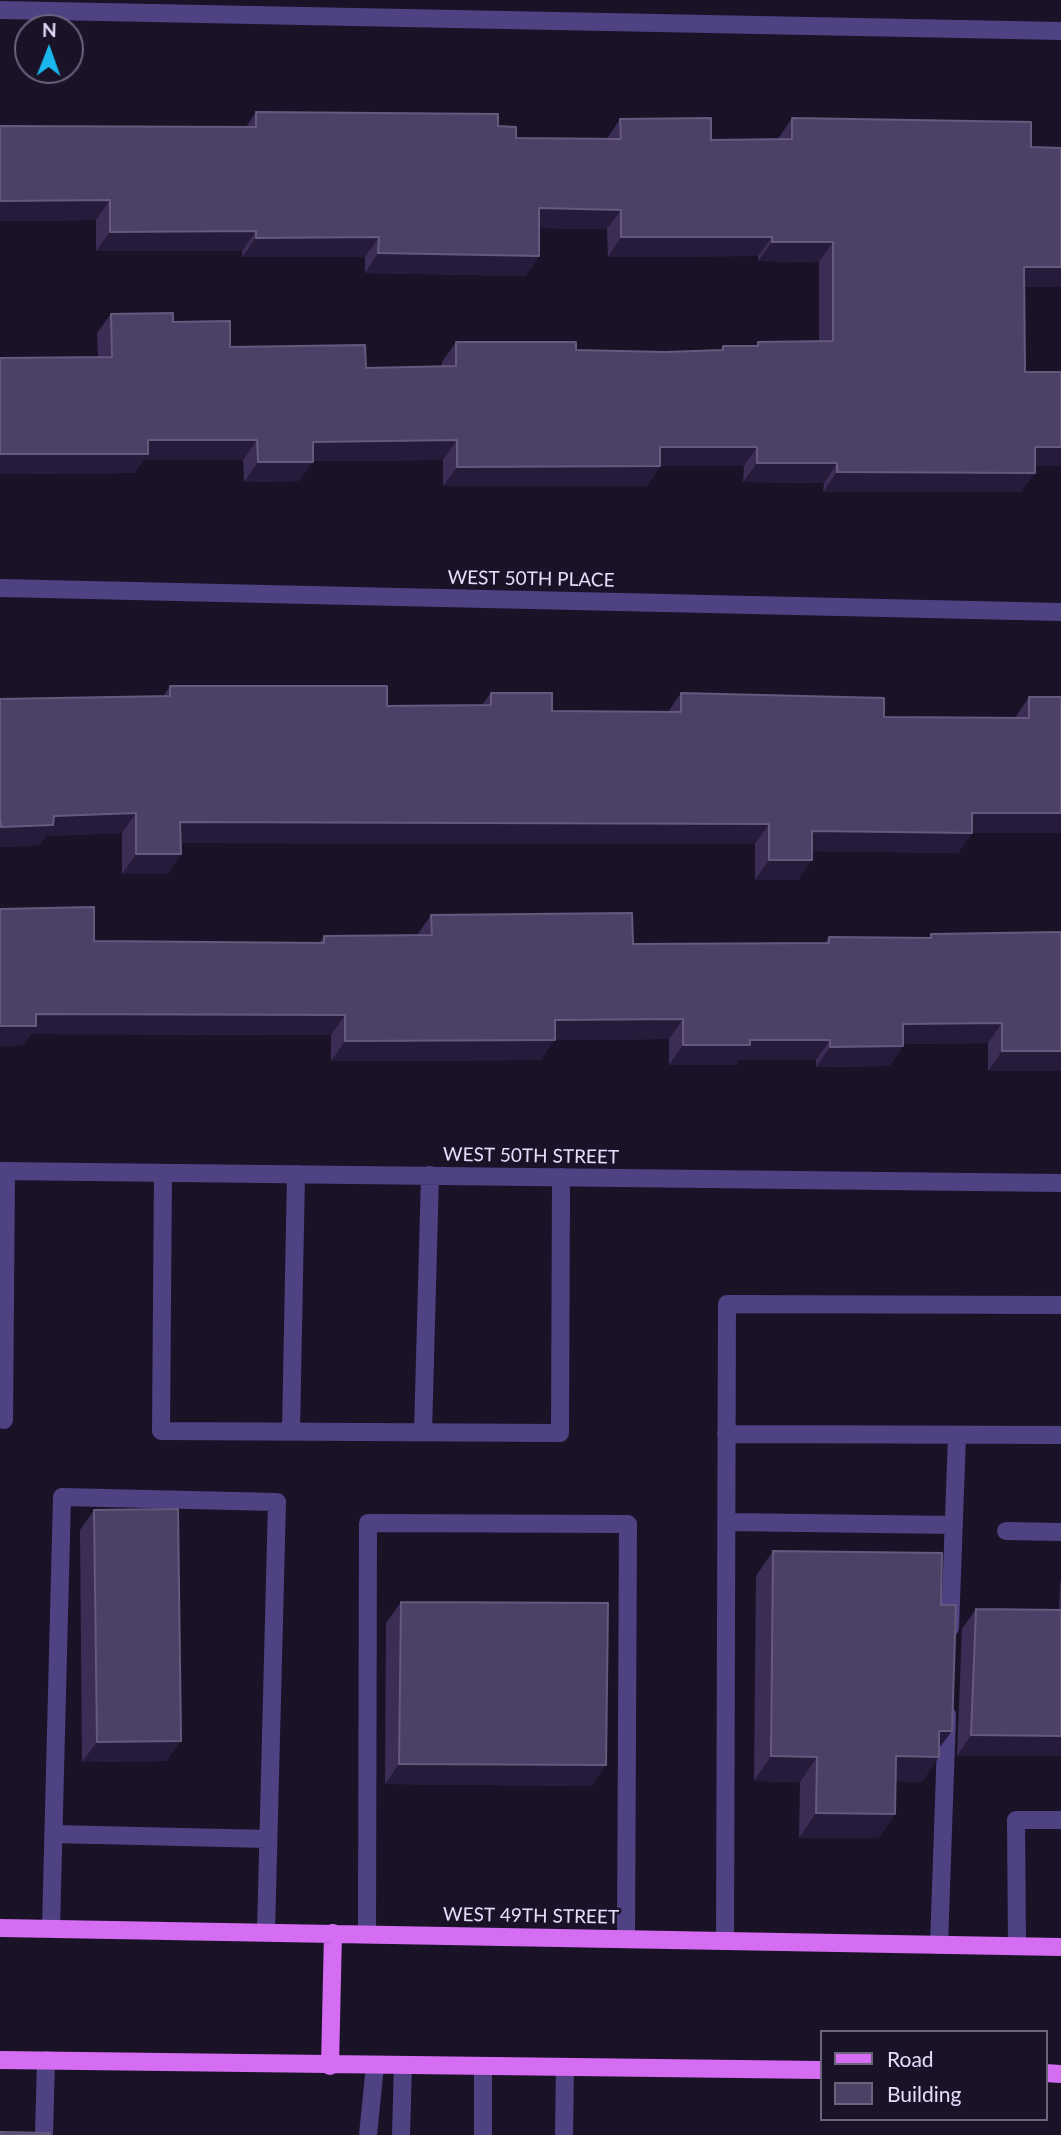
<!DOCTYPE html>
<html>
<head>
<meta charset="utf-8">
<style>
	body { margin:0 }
	#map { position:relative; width:1061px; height:2135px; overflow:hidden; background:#1a1328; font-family:Lato,sans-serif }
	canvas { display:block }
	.legend { position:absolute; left:820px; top:2030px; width:228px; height:91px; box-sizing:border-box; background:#1a1328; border:2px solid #6b647d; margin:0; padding:9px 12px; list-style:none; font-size:21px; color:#e5ddfc }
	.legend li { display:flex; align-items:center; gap:14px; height:35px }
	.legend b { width:35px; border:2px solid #6b647d }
	.north { position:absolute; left:14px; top:14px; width:70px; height:70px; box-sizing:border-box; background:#1a1328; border:2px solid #6b647d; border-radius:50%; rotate:1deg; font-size:19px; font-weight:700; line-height:28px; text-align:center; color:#e5ddfc }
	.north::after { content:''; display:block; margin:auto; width:24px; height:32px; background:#19b7ec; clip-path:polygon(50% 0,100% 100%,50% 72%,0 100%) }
</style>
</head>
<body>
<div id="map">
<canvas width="1061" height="2135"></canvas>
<ul class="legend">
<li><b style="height:9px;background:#d56df3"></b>Road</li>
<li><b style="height:19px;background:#4d4067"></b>Building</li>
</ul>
<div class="north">N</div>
</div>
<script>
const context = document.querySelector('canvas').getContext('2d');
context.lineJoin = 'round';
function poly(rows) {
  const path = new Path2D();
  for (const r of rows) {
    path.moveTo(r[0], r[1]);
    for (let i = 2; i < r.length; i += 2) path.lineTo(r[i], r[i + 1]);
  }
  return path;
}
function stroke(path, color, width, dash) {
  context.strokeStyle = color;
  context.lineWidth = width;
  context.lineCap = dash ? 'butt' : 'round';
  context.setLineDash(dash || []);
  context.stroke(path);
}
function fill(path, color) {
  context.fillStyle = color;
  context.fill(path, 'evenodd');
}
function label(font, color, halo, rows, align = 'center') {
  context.font = font + ' Lato,sans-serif';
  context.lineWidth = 5;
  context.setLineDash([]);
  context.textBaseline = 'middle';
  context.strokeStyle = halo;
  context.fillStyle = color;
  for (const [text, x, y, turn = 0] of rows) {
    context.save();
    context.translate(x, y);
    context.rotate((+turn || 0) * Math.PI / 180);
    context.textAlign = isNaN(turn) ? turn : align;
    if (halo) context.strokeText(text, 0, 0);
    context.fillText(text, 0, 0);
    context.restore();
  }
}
stroke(poly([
	[0,10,1061,31],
	[0,588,1061,612],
	[0,1171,1061,1183],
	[163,1173,161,1431,560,1433,561,1177],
	[4,1420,6,1171],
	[291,1431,296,1174],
	[423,1432,430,1175],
	[726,1434,1061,1435],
	[726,1522,954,1525],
	[1006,1531,1061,1532],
	[950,1628,957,1435],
	[53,1834,268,1839],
	[51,1928,62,1497,277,1502,266,1932],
	[367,1934,368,1523,628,1524,626,1938],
	[725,1941,727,1304,1061,1305],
	[939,1945,947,1715],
	[1017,1946,1016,1820,1061,1820],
	[44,2135,46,2060],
	[368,2135,375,2066],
	[401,2135,403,2065],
	[483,2135,483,2066],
	[564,2135,565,2067]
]), '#4e4283', 18);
stroke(poly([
	[0,1928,1061,1947],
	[0,2060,821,2070],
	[330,2066,333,1933],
	[1045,2073,1061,2074]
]), '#d56df3', 18);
fill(poly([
	[256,112,498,126,516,138,607,139,620,119,711,140,778,139,792,118,1024,287,1025,372,1061,372,1061,466,1035,466,1021,492,823,492,824,483,743,482,744,466,660,466,647,486,443,486,443,460,313,461,299,481,244,482,243,460,144,460,134,473,0,474,0,358,98,358,97,333,111,314,173,322,230,347,366,368,442,366,442,362,456,342,576,350,665,352,720,350,723,346,756,346,758,342,819,341,819,262,758,261,758,256,608,257,607,229,539,228,539,256,525,276,365,273,365,257,242,257,242,251,96,251,96,220,0,221,246,127],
	[170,686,387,706,482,705,491,693,552,711,668,712,681,693,884,717,1015,718,1029,697,1061,697,1061,833,972,833,958,853,812,851,798,880,755,880,755,844,181,843,181,854,167,874,122,874,122,833,46,836,39,845,0,847,0,699,163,697],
	[431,915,633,944,825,943,829,937,929,938,931,934,1061,932,1061,1071,988,1071,988,1043,903,1044,903,1046,889,1066,816,1067,816,1060,739,1060,736,1065,669,1065,669,1039,554,1040,541,1060,331,1061,331,1035,31,1034,22,1046,94,941,319,943,324,936,417,935],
	[94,1510,167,1761,82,1762,80,1530],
	[773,1551,939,1748,922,1782,896,1781,895,1814,878,1838,799,1838,800,1782,754,1781,756,1576],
	[1061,1582,1061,1756,957,1756,962,1629,976,1609,1059,1610,1060,1583],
	[401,1602,592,1786,385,1784,386,1623]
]), '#3b2d55');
fill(poly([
	[110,200,96,220,0,221,0,201],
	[539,208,621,210,607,229,525,228],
	[256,231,242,251,96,251,110,232],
	[379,237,365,257,242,257,256,238],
	[621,237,772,237,758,256,608,257],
	[772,242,833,242,819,262,758,261],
	[378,253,539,256,525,276,365,273],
	[1024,267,1061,267,1061,287,1011,287],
	[148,440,257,440,243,460,144,460,134,473,0,474,0,454],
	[457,440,443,460,299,461,313,442],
	[660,447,757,447,744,466,660,466,647,486,443,486,457,467],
	[1035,447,1061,447,1061,466,1021,466],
	[258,462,313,462,299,481,244,482],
	[757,463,837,463,824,483,743,482],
	[837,472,1035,473,1021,492,823,492],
	[136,813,122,833,46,836,39,845,0,847,0,829,1,827,54,816],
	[972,813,1061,813,1061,833,967,833,972,833,958,853,798,851,812,831],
	[180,822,769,824,755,844,166,843],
	[136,854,181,854,167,874,122,874],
	[769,860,812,860,798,880,755,880],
	[36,1014,345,1015,331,1035,31,1034,22,1046,0,1046,0,1026],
	[683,1019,669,1039,554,1040,541,1060,331,1061,345,1041,555,1020],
	[1002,1023,988,1043,889,1044,903,1024],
	[750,1040,830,1040,816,1060,739,1060,736,1065,669,1065,683,1045],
	[903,1046,889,1066,816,1067,830,1047],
	[1002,1051,1061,1051,1061,1071,988,1071],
	[939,1731,952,1731,934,1755],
	[971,1735,1061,1736,1061,1756,957,1756],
	[181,1741,167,1761,82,1762,97,1742],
	[771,1756,817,1757,800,1782,754,1781],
	[896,1756,939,1757,922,1782,879,1781],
	[399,1764,606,1765,592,1786,385,1784],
	[816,1813,895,1814,878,1838,799,1838]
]), '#261b3b');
const building = poly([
	[256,112,498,114,498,126,516,127,516,138,621,139,620,119,711,118,711,140,792,139,792,118,1031,122,1031,147,1061,148,1061,267,1024,267,1025,372,1061,372,1061,447,1035,447,1035,473,837,472,837,463,757,463,757,447,660,447,660,466,457,467,457,440,313,442,313,462,258,462,257,440,148,440,148,454,0,454,0,358,112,357,111,314,173,313,173,322,230,321,230,347,365,345,366,368,456,366,456,342,576,342,576,350,665,352,723,350,723,346,758,346,758,342,833,341,833,242,772,242,772,237,621,237,621,210,539,208,539,256,378,253,379,237,256,238,256,231,110,232,110,200,0,201,0,126,256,127,256,112],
	[170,686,387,686,387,706,491,705,491,693,552,693,552,711,681,712,681,693,884,698,884,717,1029,718,1029,697,1061,697,1061,813,972,813,972,833,812,831,812,860,769,860,769,824,180,822,181,854,136,854,136,813,54,816,53,825,1,827,1,823,0,823,0,699,170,696,170,686],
	[94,907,94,941,324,943,324,936,432,935,431,915,632,913,633,944,829,943,829,937,931,938,931,934,1061,932,1061,1051,1002,1051,1002,1023,903,1024,903,1046,830,1047,830,1040,750,1040,750,1045,683,1045,683,1019,555,1020,555,1040,345,1041,345,1015,36,1014,36,1026,0,1026,0,909,94,907],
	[178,1509,181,1741,97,1742,94,1510,178,1509],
	[773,1551,942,1553,941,1605,956,1605,952,1731,939,1731,939,1757,896,1756,895,1814,816,1813,817,1757,771,1756,773,1551],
	[401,1602,608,1603,606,1765,399,1764,401,1602],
	[976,1609,1061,1610,1061,1736,971,1735,976,1609],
	[0,2132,50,2133,50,2135,0,2135,0,2132]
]);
fill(building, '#4d4067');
stroke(building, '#65597e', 2);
label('19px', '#e5ddfc', '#1a1328', [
	["WEST 50TH PLACE",531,579,1],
	["WEST 50TH STREET",531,1156,1],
	["WEST 49TH STREET",531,1916,1]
]);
</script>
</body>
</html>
